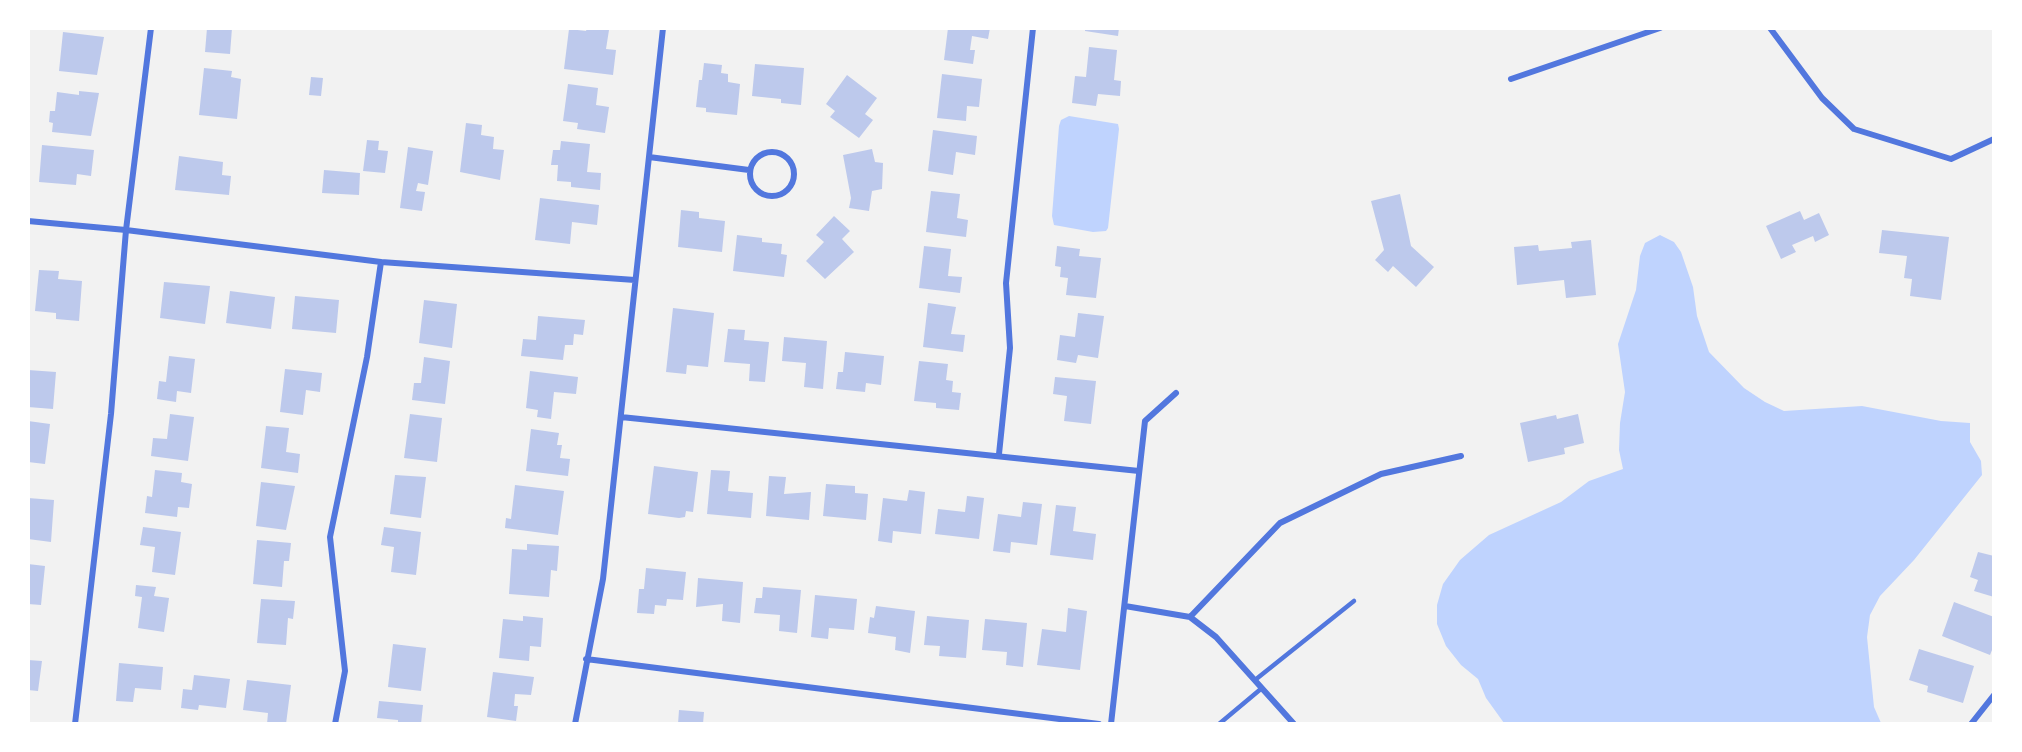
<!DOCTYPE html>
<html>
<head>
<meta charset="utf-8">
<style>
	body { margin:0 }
	#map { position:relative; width:2022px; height:752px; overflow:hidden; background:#f2f2f2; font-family:"DejaVu Sans",sans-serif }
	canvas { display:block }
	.frame { position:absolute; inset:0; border:30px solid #fff; pointer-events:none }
</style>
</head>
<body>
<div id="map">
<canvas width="2022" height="752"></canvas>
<div class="frame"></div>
</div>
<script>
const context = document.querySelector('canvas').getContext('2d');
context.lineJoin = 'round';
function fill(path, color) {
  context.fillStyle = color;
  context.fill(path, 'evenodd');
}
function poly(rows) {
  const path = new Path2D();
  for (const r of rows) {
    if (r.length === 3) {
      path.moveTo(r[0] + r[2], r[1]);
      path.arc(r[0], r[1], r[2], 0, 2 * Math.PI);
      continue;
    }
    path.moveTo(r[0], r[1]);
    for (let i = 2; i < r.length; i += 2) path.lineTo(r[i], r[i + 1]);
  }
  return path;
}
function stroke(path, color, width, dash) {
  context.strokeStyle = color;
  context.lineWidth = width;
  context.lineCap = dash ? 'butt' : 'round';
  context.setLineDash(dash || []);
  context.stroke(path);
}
fill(poly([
	[1069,116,1118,124,1119,129,1108,228,1106,231,1093,232,1054,225,1052,216,1059,126,1061,120],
	[1660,235,1674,242,1681,252,1693,287,1697,316,1709,352,1744,388,1765,402,1784,411,1862,406,1941,421,1970,423,1970,442,1981,461,1982,475,1914,560,1880,596,1870,615,1867,637,1874,707,1881,723,1504,723,1486,698,1478,679,1461,665,1446,646,1437,624,1437,605,1443,584,1460,560,1489,535,1561,502,1589,481,1623,469,1619,450,1620,423,1625,392,1618,344,1636,290,1640,256,1645,243]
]), '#bfd3fe');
fill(poly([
	[207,28,232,28,230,54,205,52],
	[587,28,609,30,606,49,616,50,613,75,564,69,569,29,586,31],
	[948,28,990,28,988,39,972,36,970,50,975,50,973,64,944,60],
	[1085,28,1119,28,1118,36,1085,31],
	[63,32,104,37,97,75,59,71],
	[1089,47,1117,50,1114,80,1121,81,1120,96,1098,94,1096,106,1072,103,1075,76,1086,77],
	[704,63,722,65,721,73,728,74,728,82,740,84,737,115,706,112,706,108,696,107,699,80,702,80],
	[755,64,804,68,801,105,781,103,781,99,752,96],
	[204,68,232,71,231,77,241,79,237,119,199,115],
	[942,74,982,79,979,107,967,106,966,121,937,118],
	[847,75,877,98,865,114,873,120,859,138,830,117,835,111,826,104],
	[311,77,323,78,321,96,309,95],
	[568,84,598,88,596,105,609,107,605,133,577,129,578,123,563,121],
	[79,91,99,93,91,136,52,132,53,123,49,122,50,111,55,111,57,92,79,95],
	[466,123,482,125,481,135,494,137,493,149,504,150,500,180,460,172],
	[933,130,977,136,975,155,956,152,953,175,928,171],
	[367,140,379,141,378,150,388,151,385,173,363,171],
	[561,141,590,144,587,172,601,173,600,190,571,187,571,182,557,181,558,165,551,165,553,150,560,150],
	[42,145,94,150,91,176,77,174,76,185,39,182],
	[408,147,433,151,428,185,418,183,416,191,425,192,422,211,400,208],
	[872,149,875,162,883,163,882,189,872,191,869,211,849,208,851,198,843,155],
	[179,156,223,162,222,175,231,176,229,195,175,190],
	[324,170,360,173,359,195,322,193],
	[931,191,960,194,957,218,968,220,966,237,926,232],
	[1400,194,1411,246,1434,267,1416,287,1393,266,1388,272,1375,260,1384,250,1371,201],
	[540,198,599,205,597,225,572,222,570,244,535,240],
	[681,210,699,212,699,218,725,221,722,252,678,247],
	[1800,211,1804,220,1819,213,1829,235,1815,242,1813,236,1792,245,1796,252,1781,259,1766,226],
	[834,216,850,231,842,239,854,252,825,279,806,261,824,242,816,235],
	[1882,230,1949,237,1941,300,1910,296,1912,279,1904,278,1907,256,1879,253],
	[737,235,762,238,762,242,782,244,781,254,787,255,784,277,733,271],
	[1591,240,1596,295,1566,298,1564,280,1517,285,1514,247,1538,245,1539,251,1572,248,1571,242],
	[924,246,951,249,948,276,962,277,960,293,919,288],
	[1057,246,1080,249,1079,256,1101,258,1096,298,1066,295,1068,278,1060,277,1061,267,1055,266],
	[39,270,59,271,58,279,82,281,79,321,56,319,56,313,35,311],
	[164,282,210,286,205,324,160,318],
	[230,291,275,297,271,329,226,323],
	[295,296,339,300,336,333,292,329],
	[424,300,457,304,452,348,419,343],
	[928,303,956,307,951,334,965,335,963,352,923,347],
	[673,308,714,313,708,367,687,365,686,374,666,372],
	[1078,313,1104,316,1098,358,1078,355,1076,363,1057,360,1060,335,1075,337],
	[538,316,585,320,583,335,574,334,573,345,565,345,563,360,521,356,523,339,536,340],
	[728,329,745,330,744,340,769,342,765,382,749,381,750,364,724,362],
	[784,337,827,341,823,389,804,387,806,363,782,361],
	[845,352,884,356,881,385,866,383,865,392,836,389,838,372,843,372],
	[169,356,195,359,191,393,177,391,176,402,157,399,159,381,166,382],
	[424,357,450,361,445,404,412,400,414,383,421,383],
	[919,361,948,364,946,380,953,381,952,392,961,393,959,410,936,408,936,403,914,401],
	[285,369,322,373,320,392,306,390,303,415,280,412],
	[28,370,56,372,53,409,28,407],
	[530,371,578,377,576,394,554,392,551,419,537,417,538,410,526,408],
	[1055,377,1096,381,1091,424,1064,421,1067,396,1053,394],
	[170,414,194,417,188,461,151,456,153,438,167,439],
	[410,414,442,418,437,462,404,458],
	[1578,414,1584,443,1564,448,1565,454,1528,462,1520,423,1556,415,1557,419],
	[28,421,50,424,45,464,28,462],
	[266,426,289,428,286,452,300,454,298,473,261,468],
	[531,429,559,433,557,445,562,445,560,458,570,459,568,476,526,471],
	[654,466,698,472,693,512,686,511,685,517,679,518,648,514],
	[155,470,182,473,181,482,192,484,189,508,178,507,177,517,145,513,147,496,152,497],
	[711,470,730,471,728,491,753,493,751,518,707,514],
	[395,475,426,477,421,518,390,514],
	[769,476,786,477,784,494,811,492,809,520,766,516],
	[261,482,295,486,286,530,256,526],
	[826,484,855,486,855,493,868,494,866,520,823,516],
	[515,485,564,491,558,535,505,528,506,518,511,519],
	[909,490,925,492,921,534,893,531,892,543,878,541,883,498,907,501],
	[967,496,984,498,979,539,935,534,938,509,965,512],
	[28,498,54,500,51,542,28,539],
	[1023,502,1042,504,1037,545,1011,542,1010,553,993,551,998,514,1021,517],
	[1056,505,1076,507,1073,531,1096,534,1093,560,1050,555],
	[143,527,181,532,175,575,152,572,155,547,140,545],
	[384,527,421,532,416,575,391,572,394,547,381,545],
	[257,540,291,543,289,561,284,561,282,587,253,584],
	[527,544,559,546,557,571,551,570,549,597,509,594,512,549,527,550],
	[1978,552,1994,556,1994,597,1974,591,1978,580,1970,577],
	[28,564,45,566,41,605,28,604],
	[646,568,686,572,683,600,667,599,666,606,655,605,654,614,637,613,639,589,644,589],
	[698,578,743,582,740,623,722,621,723,604,696,607],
	[136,585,156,587,154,596,169,598,164,632,138,628,142,597,135,596],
	[763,587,801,590,797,633,779,631,780,615,754,613,756,598,762,598],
	[815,595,857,599,854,630,829,628,828,639,811,637],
	[261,599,295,601,293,619,288,618,286,645,257,643],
	[1954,602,1994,617,1994,645,1990,655,1942,636],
	[876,606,915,611,910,653,895,650,896,637,868,633,870,617,874,618],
	[1068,608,1087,611,1080,670,1037,665,1042,629,1066,632],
	[523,616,543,618,541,647,530,646,529,661,499,658,503,619,523,621],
	[927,616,969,620,966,658,939,656,940,646,924,645],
	[985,619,1027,623,1023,667,1006,665,1007,652,982,650],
	[393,644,426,648,421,691,388,687],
	[1919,649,1974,666,1963,703,1927,692,1928,686,1909,680],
	[28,660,42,661,38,691,28,690],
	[119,663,163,667,161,690,135,688,133,702,116,701],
	[493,672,534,677,531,695,515,694,514,706,518,706,516,721,487,717],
	[194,675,230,679,226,708,199,705,198,710,181,708,183,689,192,690],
	[247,680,291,685,286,724,267,724,268,713,243,710],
	[379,701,423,705,421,724,398,724,398,720,377,718],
	[679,710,704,712,703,724,678,724]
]), '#bdc9ec');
stroke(poly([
	[1255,680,1354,601],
	[1219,724,1262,688]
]), '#5277de', 4.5);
stroke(poly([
	[1770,28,1822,98,1854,129,1951,159,1994,139],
	[1511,79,1660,28],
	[772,174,22],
	[649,157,749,170],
	[28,221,126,230,381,262,635,280],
	[621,417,1139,471],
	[999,454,1010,348,1006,283,1033,28],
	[1125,606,1190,617,1216,637,1294,724],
	[1190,617,1280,523,1381,474,1461,456],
	[586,659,1099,724],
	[75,724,111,414,126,230,151,28],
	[335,724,345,671,330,537,367,357,381,262],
	[575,724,603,579,663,28],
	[1111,724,1145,421,1176,393],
	[1971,724,1994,695]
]), '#5277de', 6);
</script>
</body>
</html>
